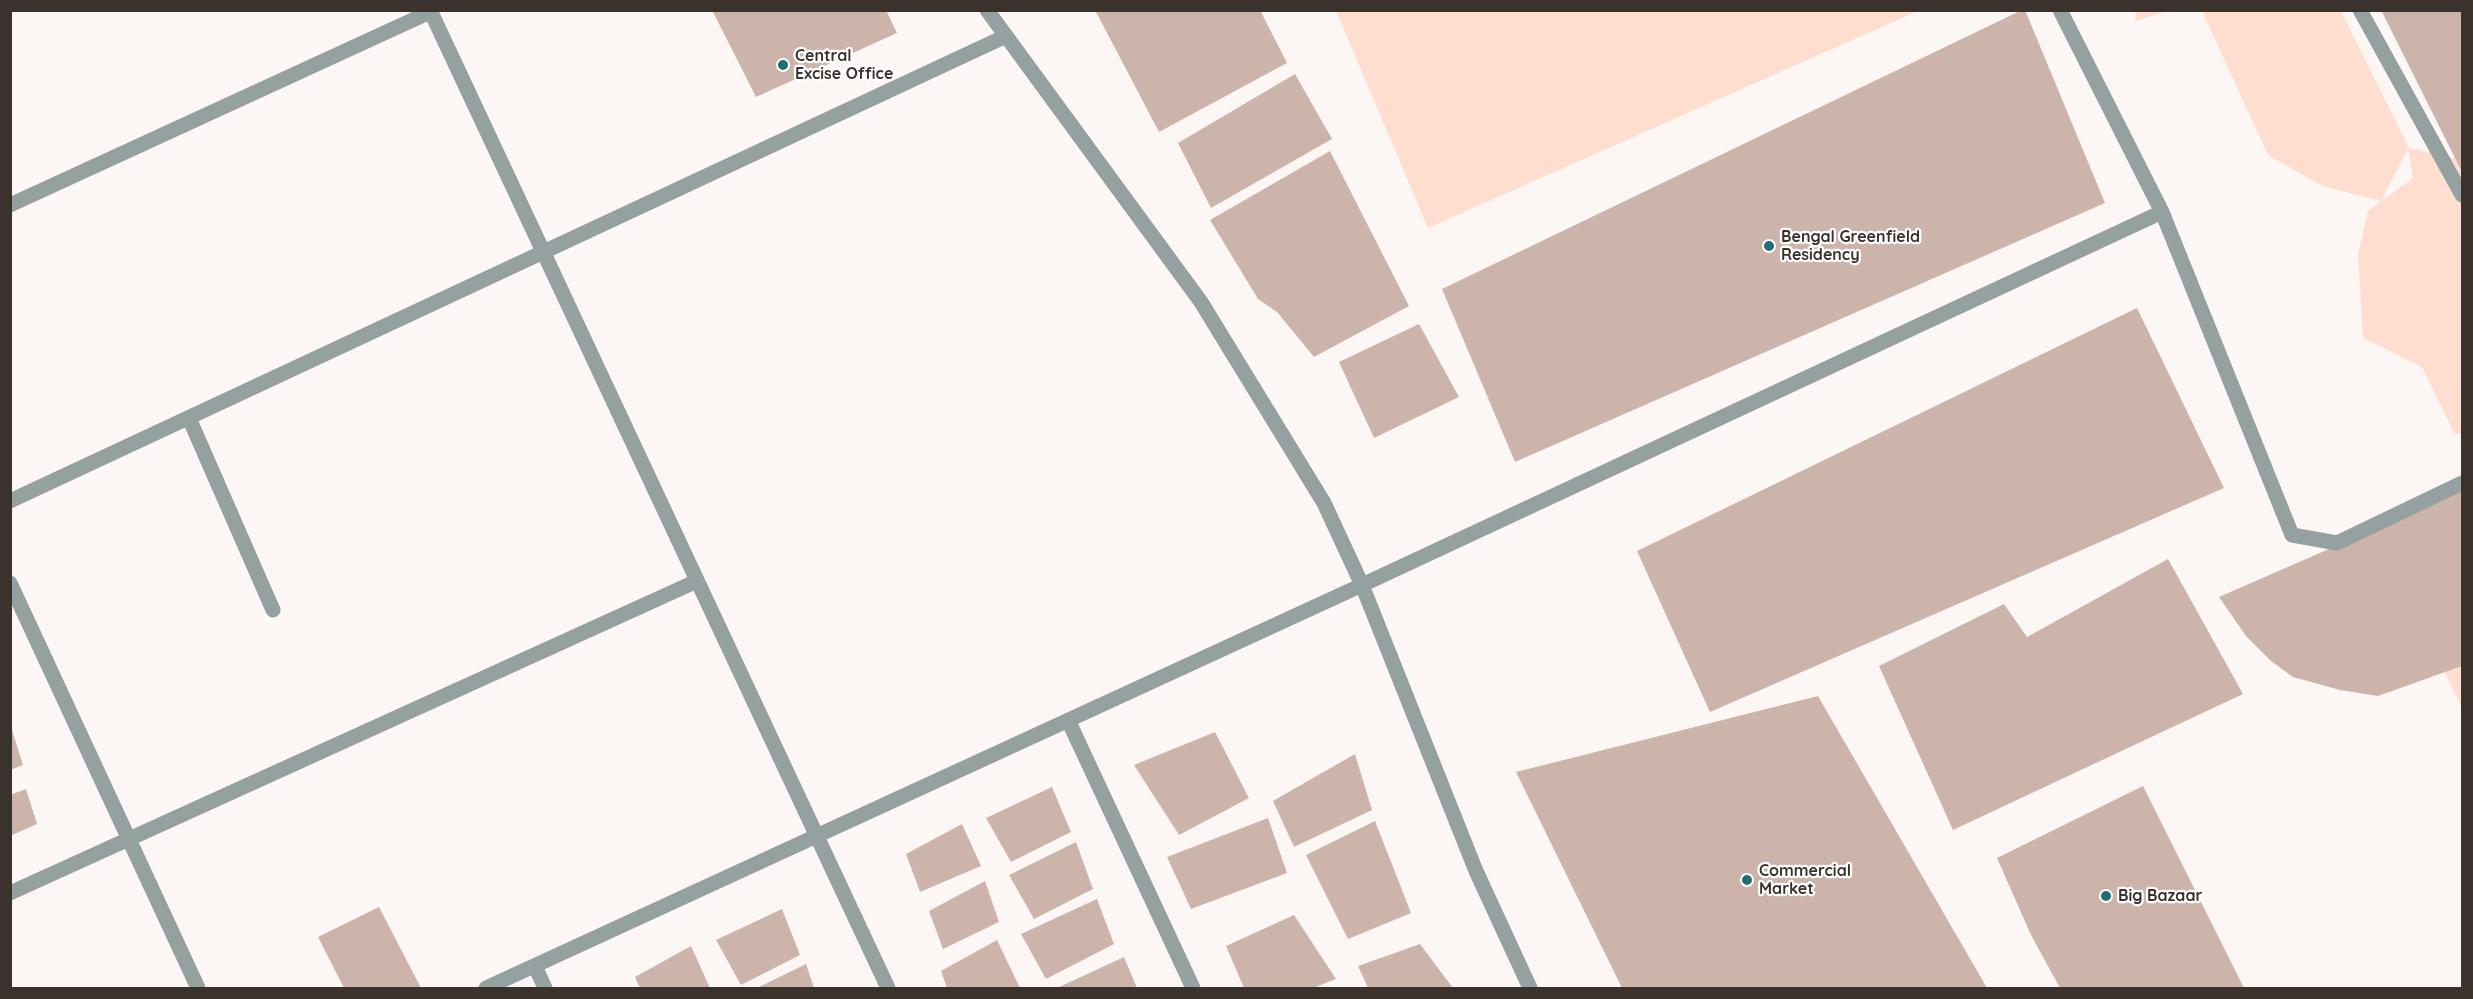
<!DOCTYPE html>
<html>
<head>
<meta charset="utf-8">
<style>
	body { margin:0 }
	#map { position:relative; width:2473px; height:999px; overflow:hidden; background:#fcf7f5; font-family:Quicksand,sans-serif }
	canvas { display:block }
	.frame { position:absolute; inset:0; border:12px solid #3b322e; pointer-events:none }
</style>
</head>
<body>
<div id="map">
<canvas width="2473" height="999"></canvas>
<div class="frame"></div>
</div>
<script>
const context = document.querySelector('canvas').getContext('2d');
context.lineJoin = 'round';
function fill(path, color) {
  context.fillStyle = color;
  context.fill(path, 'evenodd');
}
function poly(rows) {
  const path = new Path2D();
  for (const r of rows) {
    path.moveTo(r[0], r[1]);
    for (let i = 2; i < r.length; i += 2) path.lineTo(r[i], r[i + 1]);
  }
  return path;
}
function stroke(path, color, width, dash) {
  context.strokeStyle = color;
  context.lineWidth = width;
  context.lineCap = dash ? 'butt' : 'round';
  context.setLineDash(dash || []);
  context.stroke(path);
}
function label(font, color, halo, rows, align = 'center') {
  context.font = font + ' Quicksand,sans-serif';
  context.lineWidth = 4.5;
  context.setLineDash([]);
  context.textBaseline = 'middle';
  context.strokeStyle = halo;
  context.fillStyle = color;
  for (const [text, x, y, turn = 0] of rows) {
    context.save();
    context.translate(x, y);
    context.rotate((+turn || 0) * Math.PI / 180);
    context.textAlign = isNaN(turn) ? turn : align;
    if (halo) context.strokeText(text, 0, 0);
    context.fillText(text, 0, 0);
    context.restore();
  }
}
fill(poly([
	[1336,11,1918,11,1428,228],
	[2136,11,2136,10,2168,11,2135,21],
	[2202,11,2341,11,2409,148,2460,159,2462,164,2462,434,2454,433,2422,367,2363,338,2358,254,2368,211,2381,201,2322,186,2268,155],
	[2408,149,2413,178,2383,200,2382,199],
	[2462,613,2462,707,2422,628]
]), '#ffded0');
fill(poly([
	[712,10,886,10,897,33,756,97],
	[1095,10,1260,10,1287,63,1159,132],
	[2022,10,2025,10,2105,203,1515,462,1442,289],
	[2381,10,2462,10,2462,172],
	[1295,74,1332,139,1211,208,1178,143],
	[1330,151,1409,306,1314,357,1277,312,1258,299,1210,220],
	[2137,308,2224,488,1710,712,1637,551],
	[1419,324,1459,397,1374,438,1339,362],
	[2462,491,2462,666,2378,696,2340,690,2293,677,2271,661,2246,636,2219,597],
	[2168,559,2243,694,1953,830,1879,666,2004,604,2027,637],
	[1818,696,1987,988,1622,988,1516,772],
	[10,730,12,730,23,765,10,770],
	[1215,732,1249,798,1179,835,1134,765],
	[1355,754,1372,810,1294,847,1273,801],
	[2143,786,2244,988,2060,988,2031,935,1997,858],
	[1052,787,1071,832,1011,862,986,818],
	[26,789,37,824,10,836,10,795],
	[1268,818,1287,873,1191,909,1167,857],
	[1375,821,1411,913,1348,939,1306,855],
	[962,824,981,866,920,892,906,854],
	[1076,842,1093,889,1034,919,1009,875],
	[985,881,999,922,943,949,929,911],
	[1097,899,1114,944,1046,979,1021,934],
	[379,907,421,988,344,988,318,937],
	[782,909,800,955,741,985,716,940],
	[1294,915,1336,979,1313,988,1244,988,1226,946],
	[997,940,1020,988,947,988,941,971],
	[1420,944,1453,988,1368,988,1358,966],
	[691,946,710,988,640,988,635,977],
	[1124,957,1137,988,1057,988],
	[806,964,814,988,757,988]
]), '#ccb4ab');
stroke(poly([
	[430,10,888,988],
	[987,10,1201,302,1324,503,1362,585,1476,871,1530,988],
	[2060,10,2162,212,2292,535,2337,543,2462,483],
	[2360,10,2462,195],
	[10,205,430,12],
	[189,418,273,610],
	[10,501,1006,36],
	[10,583,198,988],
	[1068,720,1193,988],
	[10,893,697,581],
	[535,966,545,988],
	[486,988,1362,585,2162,212]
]), '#95a1a1', 15);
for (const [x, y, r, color] of [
	[783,65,6,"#226e72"],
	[1769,246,6,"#226e72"],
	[1747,880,6,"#226e72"],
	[2106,896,6,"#226e72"]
]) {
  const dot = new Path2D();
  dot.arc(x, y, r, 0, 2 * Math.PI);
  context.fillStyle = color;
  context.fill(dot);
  stroke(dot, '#fff', 2);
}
label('bold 16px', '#3b322e', '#fff', [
	["Central",795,56],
	["Excise Office",795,74],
	["Bengal Greenfield",1781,237],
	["Residency",1781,255],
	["Commercial",1759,871],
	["Market",1759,889],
	["Big Bazaar",2118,896]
], 'left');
</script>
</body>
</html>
